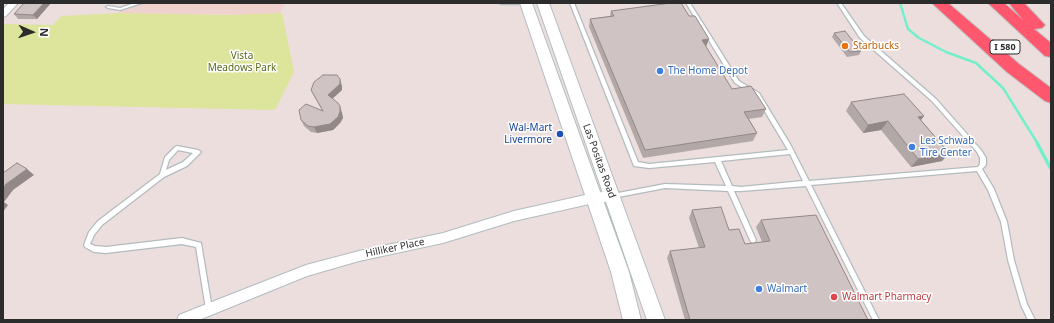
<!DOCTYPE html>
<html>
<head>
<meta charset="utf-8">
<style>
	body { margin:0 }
	#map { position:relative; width:1054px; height:323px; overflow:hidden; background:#eddede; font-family:"Noto Sans",sans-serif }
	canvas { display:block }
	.frame { position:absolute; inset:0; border:4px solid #2c2c2c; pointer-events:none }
	.north { position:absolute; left:12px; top:12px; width:40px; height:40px; -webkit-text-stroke:3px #fff; paint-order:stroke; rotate:92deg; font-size:11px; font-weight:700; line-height:16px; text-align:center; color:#2c2c2c }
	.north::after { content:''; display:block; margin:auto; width:14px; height:18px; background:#2c2c2c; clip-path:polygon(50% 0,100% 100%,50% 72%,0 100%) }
</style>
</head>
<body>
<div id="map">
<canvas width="1054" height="323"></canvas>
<div class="frame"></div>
<div class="north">N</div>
</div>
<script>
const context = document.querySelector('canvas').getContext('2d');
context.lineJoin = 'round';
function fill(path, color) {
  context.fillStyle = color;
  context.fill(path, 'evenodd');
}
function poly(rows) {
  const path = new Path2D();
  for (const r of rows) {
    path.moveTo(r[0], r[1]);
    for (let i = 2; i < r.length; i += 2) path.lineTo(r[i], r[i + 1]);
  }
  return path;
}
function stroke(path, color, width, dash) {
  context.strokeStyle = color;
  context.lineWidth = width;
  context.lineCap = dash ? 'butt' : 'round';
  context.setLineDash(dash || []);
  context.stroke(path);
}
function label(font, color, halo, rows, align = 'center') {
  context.font = font + ' "Noto Sans",sans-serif';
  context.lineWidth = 3;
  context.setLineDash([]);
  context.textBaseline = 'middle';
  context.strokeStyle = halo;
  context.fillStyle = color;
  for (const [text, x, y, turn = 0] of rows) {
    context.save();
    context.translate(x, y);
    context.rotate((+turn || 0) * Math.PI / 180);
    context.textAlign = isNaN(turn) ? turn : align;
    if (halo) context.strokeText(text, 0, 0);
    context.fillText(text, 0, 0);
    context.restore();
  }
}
fill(poly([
	[126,3,285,3,279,15,119,13]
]), '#efd1ce');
fill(poly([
	[119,13,230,15,282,13,294,72,275,110,3,104,3,24,53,25,61,16]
]), '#dde49b');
stroke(poly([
	[900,3,908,29,919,38,946,52,976,63,1003,88,1038,144]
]), '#71f0ca', 2.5);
stroke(poly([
	[1037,143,1051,169]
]), '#71f0ca', 3.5);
const lane = poly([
	[135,3,142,3,120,10,108,8,106,7,108,6,120,8,135,3],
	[499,3,528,3,526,4,501,4,499,3],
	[570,3,574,3,638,162,649,164,788,150,755,95,735,83,686,3,690,3,739,81,759,93,790,144,809,181,978,167,980,164,980,158,977,152,932,101,860,38,837,3,841,3,864,36,936,99,981,150,986,158,986,165,982,169,994,189,1007,222,1014,260,1027,304,1035,320,1028,320,1021,305,1008,260,1001,222,988,190,977,171,811,185,879,320,873,320,806,186,741,191,734,191,756,240,755,242,753,243,751,242,750,240,728,191,665,188,613,198,611,198,610,196,611,194,613,194,665,184,726,186,715,162,649,168,634,166,570,3],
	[790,154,803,181,741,187,732,186,721,161,790,154],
	[177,146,198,150,201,152,187,166,164,177,102,225,94,235,90,244,95,246,106,247,182,238,201,243,212,309,211,311,209,312,207,311,206,309,196,247,182,244,106,253,94,252,85,247,84,245,89,232,98,221,160,174,165,157,175,147,177,146],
	[178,150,193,153,183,162,166,170,169,160,178,150]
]);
const street = poly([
	[9,3,18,3,6,16,3,17,3,9,9,3],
	[612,191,616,193,618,196,616,199,612,201,594,203,514,221,443,243,359,261,307,276,199,320,177,320,179,315,204,305,306,265,359,251,443,233,514,211,594,193,612,191]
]);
const secondary = poly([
	[520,3,532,3,629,272,641,320,623,320,611,272,520,3],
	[537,3,549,3,665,320,647,320,537,3]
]);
const highway = poly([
	[932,3,948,3,1019,64,1051,88,1051,103,1045,101,1007,72,932,3],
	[988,3,1004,3,1023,20,1009,3,1024,3,1045,25,1042,28,1034,29,1051,43,1051,57,1045,56,988,3]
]);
stroke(lane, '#b2bcbf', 2.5);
stroke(street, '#b2bcbf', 2);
stroke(secondary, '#b2bcbf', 2);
stroke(highway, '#c0c0c0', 2);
fill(lane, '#fff');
fill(street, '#fff');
fill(secondary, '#fff');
fill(highway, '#ff586e');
fill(poly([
	[24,3,51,3,37,19,18,19,14,14],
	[665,3,681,3,706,47,732,89,766,109,762,117,749,119,757,133,753,141,643,158,589,27,590,19,610,16,611,11,665,4],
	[834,33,861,51,859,55,847,57,832,37],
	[342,86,342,90,332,99,342,113,343,118,340,123,333,130,317,133,311,132,304,126,301,120,322,110,314,96,311,90],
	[851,102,924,116,921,120,949,153,942,161,911,167,881,130,863,133,846,111],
	[692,210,729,230,745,244,762,242,756,227,761,220,868,320,685,320,667,258,670,251,699,248,689,218]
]), '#b3a8a8');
fill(poly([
	[44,3,51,3,37,19,33,15],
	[709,39,706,47,702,40],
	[340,79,342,86,342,90,330,101,328,95],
	[340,106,342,113,343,118,340,123,333,130,317,133,314,127],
	[924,116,917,125,918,117],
	[888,121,881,130,863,133,868,125],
	[949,153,942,161,911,167,918,159],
	[27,169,34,175,13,190,4,202,8,205,3,212,3,188,6,184]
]), '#928888');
const building = poly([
	[24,3,44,3,33,15,14,14,24,3],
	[671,3,681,3,689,16,695,16,709,39,702,40,732,89,751,86,766,109,744,112,757,133,645,150,590,19,614,16,611,11,671,3],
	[845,31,861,51,850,52,834,33,845,31],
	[323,75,337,75,340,79,340,84,328,95,338,103,340,106,340,112,338,117,330,124,314,127,308,126,301,120,299,110,306,104,323,111,311,90,314,82,323,75],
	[904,94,924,116,918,117,949,153,918,159,888,121,868,125,851,102,904,94],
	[17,163,27,169,6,184,3,188,3,173,17,163],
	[721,207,729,230,739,229,745,244,770,241,761,220,816,215,868,320,690,320,670,251,705,247,692,210,721,207]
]);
fill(building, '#d0c3c3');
stroke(building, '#928888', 1);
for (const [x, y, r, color] of [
	[845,46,4,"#e8710a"],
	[660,71,4,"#3f7fe0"],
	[560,134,4,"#1a4fb4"],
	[912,147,4,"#3f7fe0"],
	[759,289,4,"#3f7fe0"],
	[834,297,4,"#e0444e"]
]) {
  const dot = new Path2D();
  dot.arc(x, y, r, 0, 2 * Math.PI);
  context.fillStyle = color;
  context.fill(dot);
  stroke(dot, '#fff', 1.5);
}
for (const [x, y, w] of [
	[1005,47,30]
]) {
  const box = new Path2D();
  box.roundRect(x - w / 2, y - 7, w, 14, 3);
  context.fillStyle = '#fff';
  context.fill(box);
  stroke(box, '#2c2c2c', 1);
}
label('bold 9px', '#2c2c2c', null, [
	["I 580",1005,47]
]);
label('10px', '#c56008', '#fff', [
	["Starbucks",853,46]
], 'left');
label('10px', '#586b1a', '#fff', [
	["Vista",242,56],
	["Meadows Park",242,68]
]);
label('10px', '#366cbe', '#fff', [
	["The Home Depot",668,71],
	["Les Schwab",920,141],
	["Tire Center",920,153],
	["Walmart",767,289]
], 'left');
label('10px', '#164399', '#fff', [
	["Wal-Mart",552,128],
	["Livermore",552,140]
], 'right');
label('10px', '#2c2c2c', '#fff', [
	["Las Positas Road",599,161,70],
	["Hilliker Place",395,248,-12]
]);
label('10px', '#be3a42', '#fff', [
	["Walmart Pharmacy",842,297]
], 'left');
</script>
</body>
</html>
